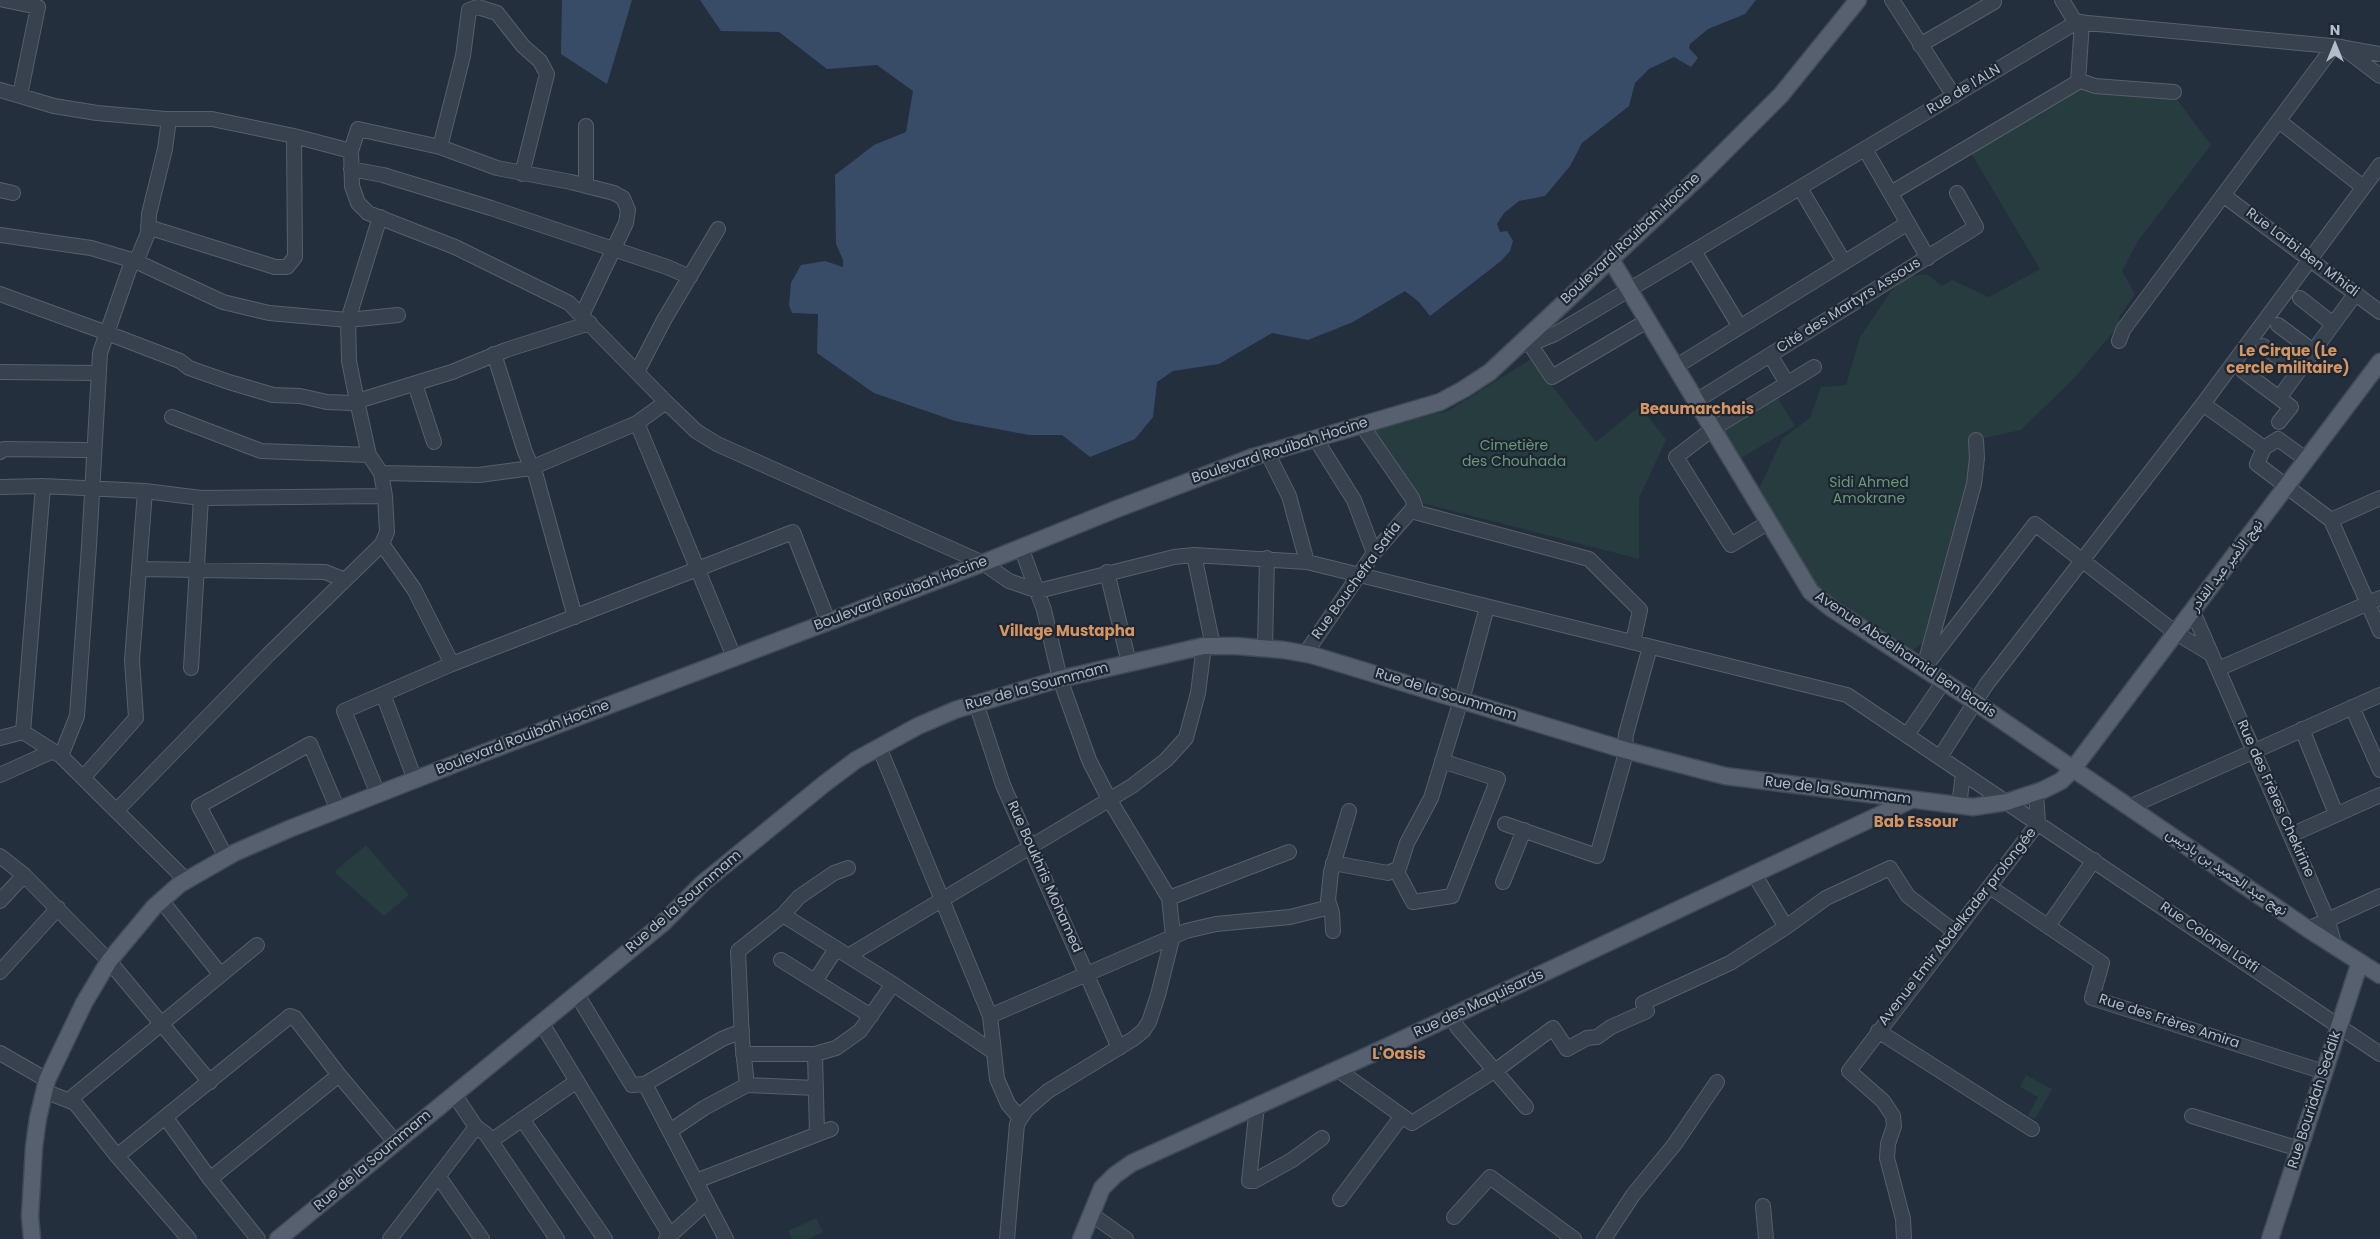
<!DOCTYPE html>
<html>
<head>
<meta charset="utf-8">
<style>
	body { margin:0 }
	#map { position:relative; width:2380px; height:1239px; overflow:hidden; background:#242f3e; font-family:Poppins,sans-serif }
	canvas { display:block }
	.north { position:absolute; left:2310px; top:20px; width:50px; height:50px; -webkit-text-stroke:4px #1d2633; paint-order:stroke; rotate:0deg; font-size:14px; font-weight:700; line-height:20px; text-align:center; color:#b4bcc9 }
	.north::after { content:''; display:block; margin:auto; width:18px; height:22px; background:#b4bcc9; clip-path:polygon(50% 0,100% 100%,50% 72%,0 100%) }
</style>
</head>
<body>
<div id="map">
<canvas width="2380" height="1239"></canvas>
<div class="north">N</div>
</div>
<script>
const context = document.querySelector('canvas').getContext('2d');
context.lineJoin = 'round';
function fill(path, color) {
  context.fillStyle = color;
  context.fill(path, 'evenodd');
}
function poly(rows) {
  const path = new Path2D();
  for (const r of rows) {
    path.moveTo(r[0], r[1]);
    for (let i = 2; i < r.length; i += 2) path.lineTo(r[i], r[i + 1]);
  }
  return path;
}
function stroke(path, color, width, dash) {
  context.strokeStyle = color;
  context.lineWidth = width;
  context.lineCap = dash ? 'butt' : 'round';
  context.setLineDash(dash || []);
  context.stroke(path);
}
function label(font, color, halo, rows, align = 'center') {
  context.font = font + ' Poppins,Vazirmatn,sans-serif';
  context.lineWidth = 4.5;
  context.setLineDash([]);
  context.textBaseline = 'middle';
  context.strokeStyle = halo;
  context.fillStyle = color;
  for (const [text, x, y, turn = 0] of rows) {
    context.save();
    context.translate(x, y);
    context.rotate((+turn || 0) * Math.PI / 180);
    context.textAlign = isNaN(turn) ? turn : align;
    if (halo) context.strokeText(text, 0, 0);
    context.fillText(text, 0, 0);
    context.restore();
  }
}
fill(poly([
	[2080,90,2175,97,2211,145,2138,241,2122,271,2135,294,2119,317,2120,324,2075,377,2021,430,1971,441,1970,483,1926,640,1912,651,1818,589,1759,489,1782,439,1810,418,1821,387,1846,385,1860,337,1892,290,1910,276,1927,274,1942,286,1952,280,1989,297,2040,269,1971,153],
	[1531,359,1596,442,1640,406,1666,440,1639,498,1639,559,1422,503,1371,428,1448,411],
	[1777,397,1795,426,1741,458,1724,429],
	[366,845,409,895,384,916,334,872],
	[2026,1075,2052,1089,2035,1119,2028,1116,2038,1097,2020,1087],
	[816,1218,823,1232,808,1239,792,1239,788,1231]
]), '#263c3f');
fill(poly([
	[562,0,632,0,607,84,561,54],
	[700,0,1756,0,1745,14,1708,29,1690,44,1689,48,1698,58,1691,67,1674,57,1649,69,1635,83,1629,106,1582,143,1570,166,1545,196,1519,201,1504,213,1497,224,1500,232,1507,231,1513,241,1510,251,1501,261,1430,316,1419,302,1405,291,1353,322,1308,340,1272,333,1219,364,1173,371,1157,382,1153,417,1135,439,1090,457,1062,435,1029,435,955,421,874,393,817,353,818,314,792,313,789,305,791,283,801,265,825,261,843,267,843,260,836,244,835,175,874,145,906,132,913,91,877,65,827,69,779,32,721,31]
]), '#394c67');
const minor = poly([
	[4,0,38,7,20,95],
	[1892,0,1954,96],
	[2062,0,2076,23],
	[1920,45,1994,2,1992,0],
	[2345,48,2380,54],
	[2078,80,2095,86,2174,92],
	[0,90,54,106,97,113,166,119,212,119,294,136,351,151],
	[2279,121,2363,187],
	[440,147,463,56,469,10,478,7,497,13,523,46,540,61,547,74,522,174],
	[1865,149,1928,258],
	[351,169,383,175,491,208,667,267,690,277],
	[586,186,586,126],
	[1800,188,1844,262],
	[0,190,13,193],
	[1891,193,2078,82,2082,22],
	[2223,195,2380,312],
	[148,227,275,267,287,267,295,257,294,136],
	[0,235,91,248,135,261,223,302,269,313,348,320,398,315],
	[1694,251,1740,327],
	[0,294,107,333,180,361,189,368,229,382,273,395,300,396,327,402,351,403,452,372,506,350,590,323],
	[2300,298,2333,324],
	[582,315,626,223,628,210,623,198,614,193,571,182,497,168,440,147,358,129,351,151,352,186,358,203,368,213,455,247,569,303,666,402,696,431,717,444,983,563,1009,581,1038,591],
	[2278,325,2313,351],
	[2119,341,2123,330,2334,46],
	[1530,344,1552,377,1647,321],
	[1518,345,1530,344,1555,334,2077,22,2342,47,2380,76],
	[2263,346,2298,372],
	[494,354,525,452,536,476,575,617],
	[1770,355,1787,383],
	[1675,367,1908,223],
	[2243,371,2279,398],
	[0,372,99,373],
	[637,372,664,320,718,229],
	[415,384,434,442],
	[1696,401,1976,227,1957,193],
	[2203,404,2264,448],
	[172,417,261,451,369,455],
	[2279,422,2291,407,2279,398,2356,293],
	[637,423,734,657],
	[1315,438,1354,500,1374,553],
	[0,452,4,449,85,450],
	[1267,452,1289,496,1307,562],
	[2307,460,2278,439,2264,448,2257,464,2331,520,2380,631],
	[381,473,479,475,531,468,637,423,666,402],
	[0,487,43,486,145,491,201,498,385,496],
	[1411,511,1589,559,1640,610,1633,642],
	[2331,520,2380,498],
	[1769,522,1731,545,1676,457,1714,428,1814,367],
	[382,544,414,589,452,664],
	[1194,555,1213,646],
	[139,569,325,572,345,580],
	[1107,572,1129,663],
	[1038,591,1174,557,1194,555,1307,562,1847,695,2380,1054],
	[2193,612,2327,919,2335,946],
	[1265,647,1267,558],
	[1305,654,1374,553,1415,506,1412,498,1361,424],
	[1926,660,1974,484,1977,458,1976,440],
	[191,668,201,498],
	[1924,668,2035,524,2176,633,2211,654],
	[2218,669,2380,598],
	[383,694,415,780],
	[1462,700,1487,607],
	[976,703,1003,785,1119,1048],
	[2352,707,2380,770],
	[2302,729,2336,814],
	[23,732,43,486],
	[1907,735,1944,681],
	[0,738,23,732,61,756,186,880],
	[879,747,990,1016,997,1079,1008,1104,1020,1118],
	[61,756,77,716,89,546,100,353,130,267,139,255,148,233,149,214,165,149,169,119],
	[1940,757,1986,685,2203,404,2380,165],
	[0,775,53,751],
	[83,778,136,718,132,660,145,491],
	[378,794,344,711,452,664,793,532,828,621],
	[1959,806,1963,774],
	[2129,807,2380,695],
	[117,810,268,655,382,544,387,532,385,496,381,473,369,455,357,401,349,361,348,320,380,217],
	[1505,824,1597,856,1624,760,1626,734,1650,647],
	[2291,835,2380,795],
	[0,856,24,875,109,961,210,1082],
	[226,857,199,806,310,744,338,810],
	[1333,863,1388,873,1399,868,1407,843,1431,798,1461,700],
	[1396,870,1413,902,1452,896,1498,779,1442,761],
	[1754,874,1786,927],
	[1503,882,1524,830],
	[1990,887,2102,963,2092,998,2324,1072],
	[1169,898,1289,852],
	[161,900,221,975],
	[0,901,24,875],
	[783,915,896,986,992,1051],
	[2048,926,2094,860],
	[2308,929,2380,896],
	[1333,931,1332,913,1328,900,1331,872,1349,811],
	[848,956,1132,786,1166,760,1186,738,1198,693,1204,646],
	[781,960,871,1016],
	[0,972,58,908],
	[815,981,836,949],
	[576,993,632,1085,645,1084,722,1039,742,1031],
	[990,1016,1186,931,1216,924,1290,917,1330,907],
	[1451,1017,1458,1028,1526,1107],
	[541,1022,670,1235],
	[1878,1031,2032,1129],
	[0,1053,47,1080],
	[743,1054,815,1054,836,1048,860,1031,893,984],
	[815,1054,817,1134],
	[1338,1070,1412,1123,1499,1068,1553,1028,1567,1049,1587,1038,1597,1037,1611,1027,1647,1011,1643,1003,1730,963,1786,927,1826,898,1890,868,1908,896,1955,932],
	[645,1084,726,1239],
	[747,1085,742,1040,738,951,783,915,799,897,834,873,848,868],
	[44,1091,75,1103,117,1156,189,1239],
	[454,1094,476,1127,486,1134,557,1239],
	[69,1100,257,945],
	[1257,1106,1249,1181,1254,1181,1292,1160,1322,1138],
	[2192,1116,2299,1149],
	[166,1118,210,1179,258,1239],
	[522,1119,605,1239],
	[670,1131,704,1108,747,1085,816,1088],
	[491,1141,577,1081],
	[117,1156,290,1016,295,1018,339,1075,396,1143],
	[439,1177,482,1239],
	[210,1179,339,1075],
	[696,1181,831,1129],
	[1340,1199,1402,1116],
	[1763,1206,1766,1239],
	[1091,1214,1126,1239],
	[1454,1217,1490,1177,1574,1239],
	[390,1239,476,1127],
	[666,1239,707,1202],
	[1007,1239,1017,1124,1026,1110,1048,1091,1133,1039,1143,1031,1149,1022,1158,995,1173,935,1169,898,1109,799,1089,760,1060,679,1044,610,1021,547],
	[1604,1239,1633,1195,1674,1145,1717,1082],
	[1904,1239,1903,1219,1887,1158,1888,1144,1894,1126,1893,1116,1883,1101,1849,1071,2038,823,2036,793]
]);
const major = poly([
	[1610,258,1811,592,1831,608,1975,702,2308,929,2380,975],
	[32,1239,30,1216,34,1147,38,1118,47,1080,84,1003,109,961,154,907,180,884,234,853,289,829,465,760,983,563,1114,510,1253,457,1440,402,1464,389,1490,372,1704,172,1781,95,1858,0],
	[278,1239,662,924,703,883,824,784,856,760,918,726,955,710,1060,679,1204,646,1236,646,1284,650,1312,655,1625,750,1725,776,1973,807,2007,802,2043,790,2061,781,2073,769,2380,362],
	[1081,1239,1102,1188,1115,1175,1132,1163,1380,1050,1911,800],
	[2270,1239,2360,962]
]);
stroke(minor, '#565f6c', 16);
stroke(major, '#414a57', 19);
stroke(minor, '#38414e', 14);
stroke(major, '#56606e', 16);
label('14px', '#b4bcc9', '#1d2633', [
	["Rue de l'ALN",1964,90,-31],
	["Boulevard Rouibah Hocine",1631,239,-43],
	["Rue Larbi Ben M'hidi",2302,253,37],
	["Cité des Martyrs Assous",1849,306,-32],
	["Boulevard Rouibah Hocine",1280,451,-18],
	["نهج الأمير عبد القادر",2227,566,-53],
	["Rue Bouchefra Safia",1357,581,-54],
	["Boulevard Rouibah Hocine",901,594,-21],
	["Avenue Abdelhamid Ben Badis",1905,655,34],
	["Rue de la Soummam",1037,687,-15],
	["Rue de la Soummam",1446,695,17],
	["Boulevard Rouibah Hocine",523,738,-21],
	["Rue de la Soummam",1838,791,7],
	["Rue des Frères Chekirine",2275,799,66],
	["نهج عبد الحميد بن باديس",2226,873,34],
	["Rue Boukhris Mohamed",1044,877,66],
	["Rue de la Soummam",684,902,-41],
	["Avenue Emir Abdelkader prolongée",1958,927,-52],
	["Rue Colonel Lotfi",2209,938,34],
	["Rue des Maquisards",1479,1004,-25],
	["Rue des Frères Amira",2169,1022,18],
	["Rue Bouridah Seddik",2315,1100,-72],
	["Rue de la Soummam",373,1161,-40]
]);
label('14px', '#6b9a76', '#1d2633', [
	["Cimetière",1514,446],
	["des Chouhada",1514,462],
	["Sidi Ahmed",1869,483],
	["Amokrane",1869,499]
]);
label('bold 15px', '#d59563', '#1d2633', [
	["Le Cirque (Le",2288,352],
	["cercle militaire)",2288,369],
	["Beaumarchais",1697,410],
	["Village Mustapha",1067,632],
	["Bab Essour",1916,823],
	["L'Oasis",1399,1055]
]);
</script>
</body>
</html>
